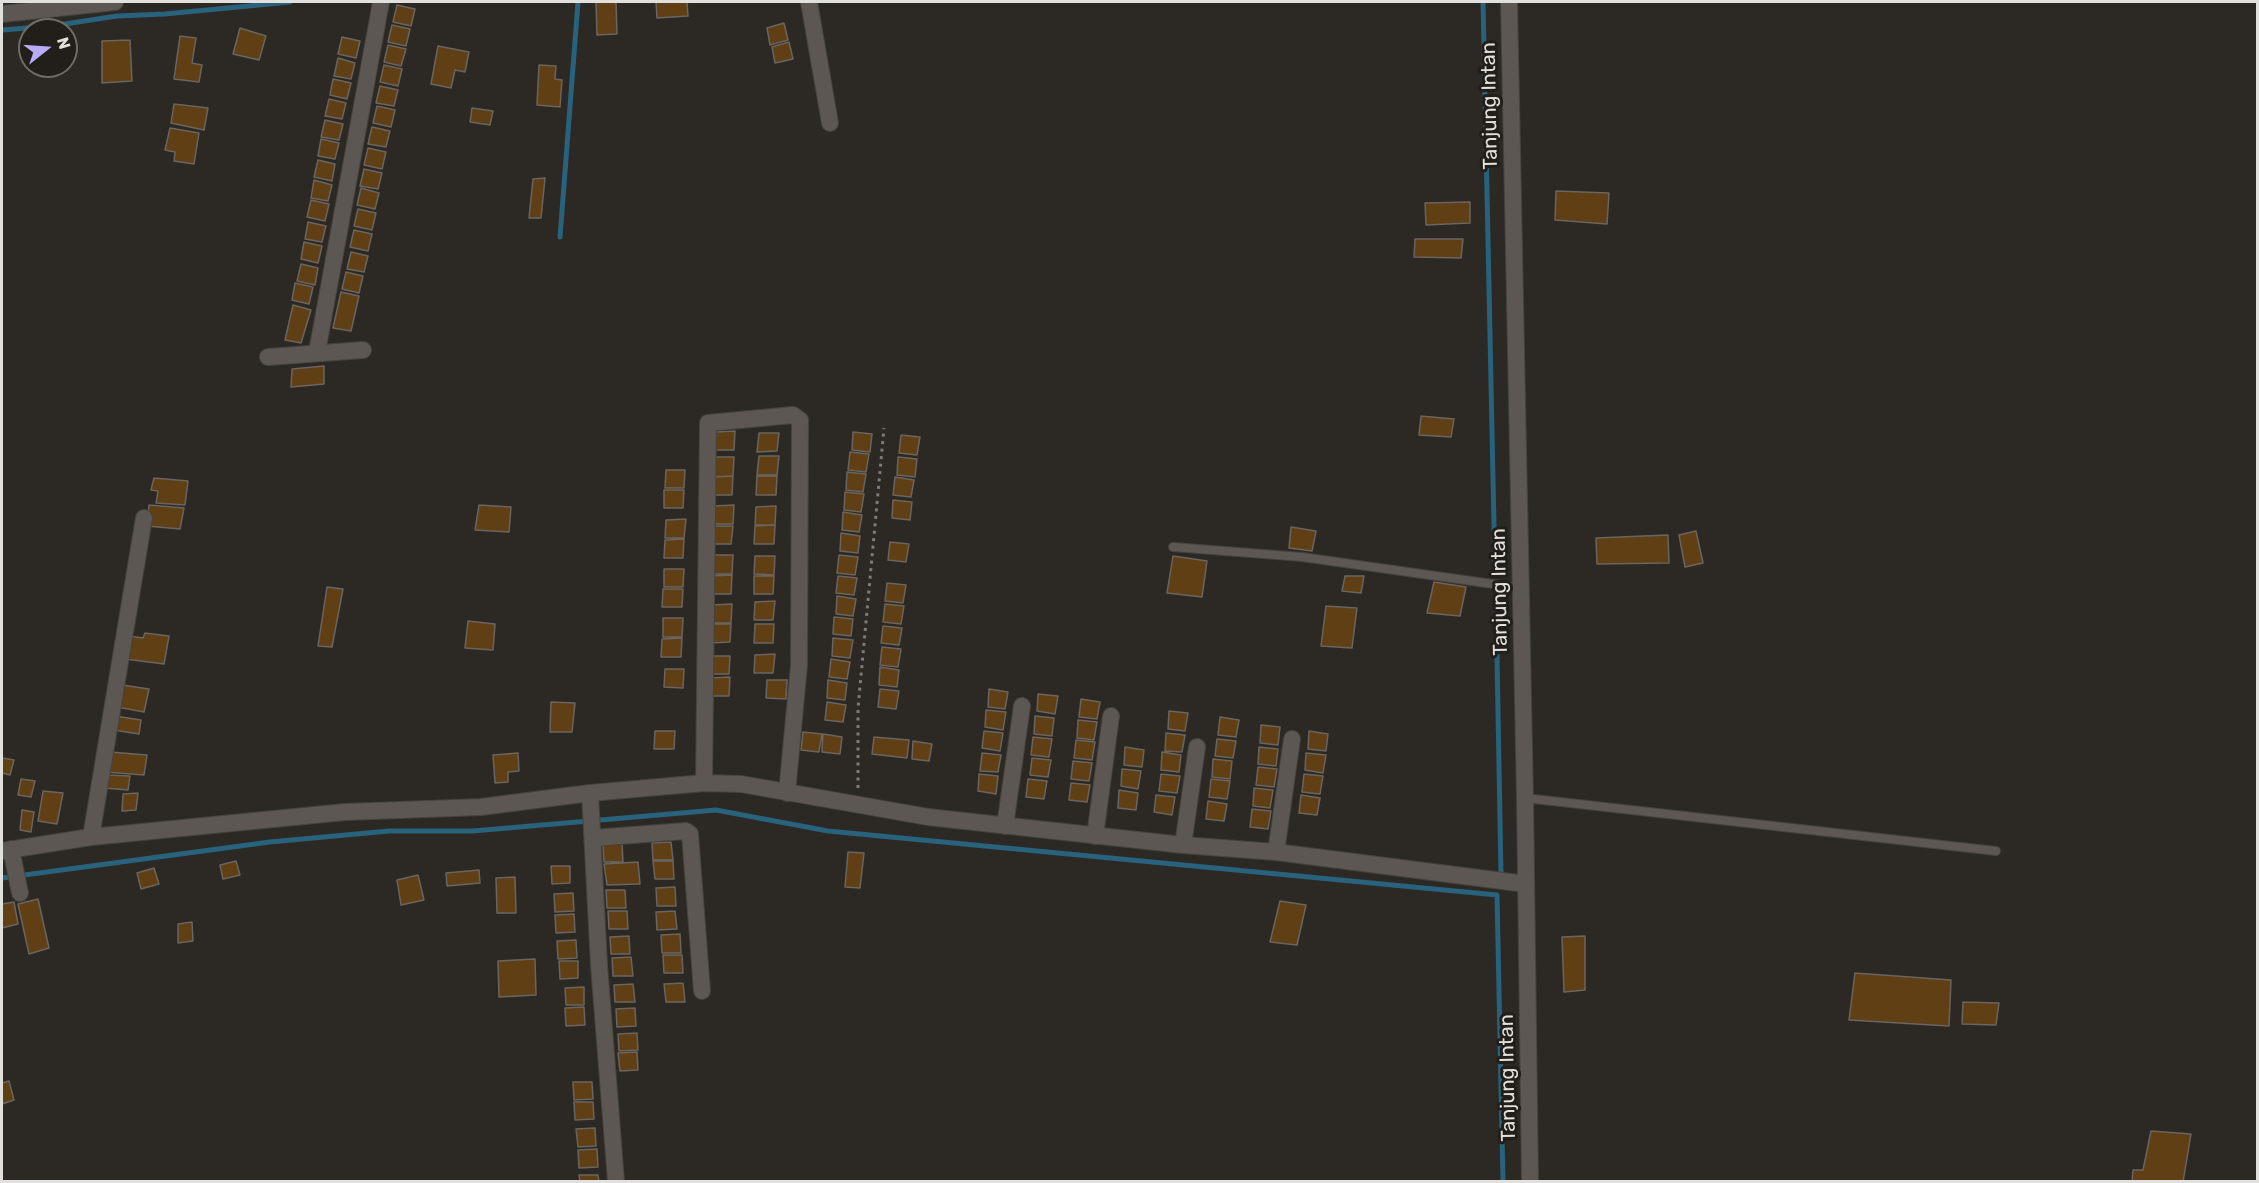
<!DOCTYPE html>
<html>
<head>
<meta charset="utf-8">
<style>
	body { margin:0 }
	#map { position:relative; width:2259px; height:1183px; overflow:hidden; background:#2c2823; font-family:Rubik,sans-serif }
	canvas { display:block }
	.frame { position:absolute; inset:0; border:3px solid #e2e0dc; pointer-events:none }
	.north { position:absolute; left:18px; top:18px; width:60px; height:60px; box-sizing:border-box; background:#221e1a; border:2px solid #6f6c68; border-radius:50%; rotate:73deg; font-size:16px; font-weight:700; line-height:24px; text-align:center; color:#e2e0dc }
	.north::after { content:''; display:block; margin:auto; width:21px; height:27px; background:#b8abf7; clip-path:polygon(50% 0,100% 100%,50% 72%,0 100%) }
</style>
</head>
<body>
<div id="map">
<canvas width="2259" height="1183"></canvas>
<div class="frame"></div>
<div class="north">N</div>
</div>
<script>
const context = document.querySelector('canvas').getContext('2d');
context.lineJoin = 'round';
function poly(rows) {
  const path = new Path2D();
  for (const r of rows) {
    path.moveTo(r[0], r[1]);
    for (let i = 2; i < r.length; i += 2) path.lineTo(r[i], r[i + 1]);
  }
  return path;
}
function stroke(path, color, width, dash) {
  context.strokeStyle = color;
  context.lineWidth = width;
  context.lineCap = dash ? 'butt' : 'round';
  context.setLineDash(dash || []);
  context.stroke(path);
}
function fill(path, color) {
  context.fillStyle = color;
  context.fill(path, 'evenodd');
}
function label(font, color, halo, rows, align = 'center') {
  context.font = font + ' Rubik,sans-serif';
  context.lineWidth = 6;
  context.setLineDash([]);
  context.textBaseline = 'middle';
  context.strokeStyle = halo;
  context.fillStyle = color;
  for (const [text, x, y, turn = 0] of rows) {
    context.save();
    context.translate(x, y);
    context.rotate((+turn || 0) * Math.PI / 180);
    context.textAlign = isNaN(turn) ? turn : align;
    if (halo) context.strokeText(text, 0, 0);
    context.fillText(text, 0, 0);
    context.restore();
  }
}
stroke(poly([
	[1483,2,1495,573],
	[2,30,52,26,117,16,165,14,290,2],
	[560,237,578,2],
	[1496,602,1501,875],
	[2,878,270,842,389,831,473,831,716,810,828,831,1497,895,1503,1182]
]), '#28627c', 5);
const building = poly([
	[596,2,616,2,617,34,597,35,596,2],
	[656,2,687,2,688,16,657,18,656,2],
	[397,5,415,9,411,26,393,22,397,5],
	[784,23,788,40,770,45,767,28,784,23],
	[392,25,410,29,406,46,388,42,392,25],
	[240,28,266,36,259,60,233,54,240,28],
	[180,36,196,38,192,63,202,65,199,82,174,79,180,36],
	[342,37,360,41,356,58,338,54,342,37],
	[130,40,132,81,102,83,102,41,130,40],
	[789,42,793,59,775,63,772,47,789,42],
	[388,45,406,49,401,66,384,62,388,45],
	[438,46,469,52,465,72,455,70,451,88,431,84,438,46],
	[338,58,355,63,351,79,334,76,338,58],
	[384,65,402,69,398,86,380,82,384,65],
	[539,65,556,66,555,79,562,80,560,107,537,105,539,65],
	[333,79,351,83,347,99,330,95,333,79],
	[380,86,398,90,394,106,376,103,380,86],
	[329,99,346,103,342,119,325,116,329,99],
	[174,104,208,108,204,130,171,123,174,104],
	[377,106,395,110,391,127,373,123,377,106],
	[472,108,493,111,490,125,470,122,472,108],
	[325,120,343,124,339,140,321,137,325,120],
	[372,127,390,131,386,147,368,144,372,127],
	[170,128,199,133,194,164,174,161,175,152,165,150,170,128],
	[321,139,339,143,335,159,318,156,321,139],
	[368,148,386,152,382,169,364,165,368,148],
	[318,160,335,164,332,181,314,177,318,160],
	[364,169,382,173,378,189,360,186,364,169],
	[545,178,541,218,529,218,533,179,545,178],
	[314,180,332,185,328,201,311,198,314,180],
	[361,188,379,193,375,209,357,205,361,188],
	[1556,191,1609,193,1607,224,1555,220,1556,191],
	[311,200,329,204,325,221,307,217,311,200],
	[1470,202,1470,223,1426,225,1425,203,1470,202],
	[358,209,376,213,372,230,354,226,358,209],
	[308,222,326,226,322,242,305,239,308,222],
	[354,230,372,234,368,251,350,247,354,230],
	[1415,239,1463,239,1461,258,1414,257,1415,239],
	[304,242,322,246,318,263,301,259,304,242],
	[351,252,368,256,364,272,347,269,351,252],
	[301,264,318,268,315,285,297,281,301,264],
	[346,272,363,276,359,293,342,289,346,272],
	[295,283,313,287,309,304,292,300,295,283],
	[341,292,359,296,351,331,333,328,341,292],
	[293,305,311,310,301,343,285,340,293,305],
	[324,366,324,384,291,387,292,369,324,366],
	[1421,416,1454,419,1451,437,1419,435,1421,416],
	[735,431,734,450,715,450,716,432,735,431],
	[853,432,872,434,870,452,852,450,853,432],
	[759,433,779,433,777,451,757,452,759,433],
	[901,435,920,437,917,455,899,453,901,435],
	[850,452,869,454,866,472,848,470,850,452],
	[759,456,779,456,777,475,757,475,759,456],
	[715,457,734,457,733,476,713,477,715,457],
	[898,457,917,459,915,477,897,475,898,457],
	[666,470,685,470,684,488,665,488,666,470],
	[847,472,866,474,863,492,846,490,847,472],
	[733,476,732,495,713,495,713,477,733,476],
	[757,476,777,476,776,495,756,495,757,476],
	[895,477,914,480,911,497,893,495,895,477],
	[154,478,188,481,185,505,156,503,158,491,151,490,154,478],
	[664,490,684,490,683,508,664,508,664,490],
	[845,492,864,494,861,512,844,510,845,492],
	[893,500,912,502,910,520,892,518,893,500],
	[149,505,184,508,180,529,147,526,149,505],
	[479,505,511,507,509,532,475,530,479,505],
	[734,505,733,524,713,524,714,506,734,505],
	[776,506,775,525,755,525,756,507,776,506],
	[843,512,862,515,859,532,842,530,843,512],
	[686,519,684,538,665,538,666,520,686,519],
	[775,525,774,544,754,544,755,526,775,525],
	[713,526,733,526,731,544,712,544,713,526],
	[1291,527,1316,531,1312,551,1289,548,1291,527],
	[1696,531,1703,563,1685,567,1679,535,1696,531],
	[841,533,860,536,858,553,840,551,841,533],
	[1668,535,1669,563,1597,564,1596,538,1668,535],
	[684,539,683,558,664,558,665,540,684,539],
	[890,542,909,544,906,562,888,560,890,542],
	[713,555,733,555,732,574,712,574,713,555],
	[839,555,858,557,855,575,837,573,839,555],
	[755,556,775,556,774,575,754,574,755,556],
	[1173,556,1207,561,1202,597,1167,593,1173,556],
	[664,569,684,569,683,587,664,587,664,569],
	[732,575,731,594,711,594,712,576,732,575],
	[754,576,774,576,773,594,754,594,754,576],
	[838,576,857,578,854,595,836,593,838,576],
	[1345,576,1364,576,1361,593,1342,591,1345,576],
	[1434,582,1466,587,1460,616,1427,613,1434,582],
	[887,583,906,585,903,603,885,601,887,583],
	[327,587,343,589,332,647,318,646,327,587],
	[663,589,683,589,682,607,662,607,663,589],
	[837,596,856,599,853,616,836,614,837,596],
	[775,601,773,620,754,620,755,602,775,601],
	[732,604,731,623,711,623,712,605,732,604],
	[885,604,904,606,901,624,883,622,885,604],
	[1326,606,1357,608,1352,648,1321,646,1326,606],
	[834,617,853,619,851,636,833,634,834,617],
	[663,618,683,618,682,637,663,637,663,618],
	[468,621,495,624,493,650,465,648,468,621],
	[711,624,731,624,730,642,710,643,711,624],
	[755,624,774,624,773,643,754,643,755,624],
	[883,626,902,628,899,645,881,643,883,626],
	[145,633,169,636,164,664,125,659,129,636,143,638,145,633],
	[682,638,681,657,661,657,662,639,682,638],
	[833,638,853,640,850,658,832,656,833,638],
	[882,647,901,649,898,667,880,665,882,647],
	[775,654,773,673,754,673,755,655,775,654],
	[711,656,730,656,729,674,710,674,711,656],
	[831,659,850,662,847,679,829,677,831,659],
	[880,667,899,670,897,687,879,685,880,667],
	[665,669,684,669,683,688,664,687,665,669],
	[730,677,729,696,709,696,710,678,730,677],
	[767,680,787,680,786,699,766,698,767,680],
	[828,680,847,683,845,700,827,698,828,680],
	[122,685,149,689,144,712,117,707,122,685],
	[880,689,899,691,896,709,878,707,880,689],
	[989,689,1008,692,1005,709,988,707,989,689],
	[1038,694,1058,696,1055,714,1037,711,1038,694],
	[1081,699,1100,702,1097,719,1079,717,1081,699],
	[551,702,575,703,572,732,550,732,551,702],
	[827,702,846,705,843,722,825,720,827,702],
	[986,710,1006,712,1003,730,985,727,986,710],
	[1169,711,1188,713,1185,731,1168,729,1169,711],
	[115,716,141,720,139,734,113,730,115,716],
	[1035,716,1054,718,1052,736,1034,734,1035,716],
	[1220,717,1239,720,1236,737,1218,735,1220,717],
	[1078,720,1097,722,1094,740,1077,738,1078,720],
	[1261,725,1280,727,1278,745,1260,743,1261,725],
	[655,731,675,731,674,749,654,749,655,731],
	[984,731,1003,733,1000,751,982,748,984,731],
	[1309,731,1328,734,1326,751,1308,749,1309,731],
	[803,732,822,734,819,752,801,750,803,732],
	[1166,733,1185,735,1182,752,1165,751,1166,733],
	[823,734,842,737,840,754,822,752,823,734],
	[874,737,909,740,907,758,872,754,874,737],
	[1033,737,1052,739,1049,757,1031,755,1033,737],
	[1217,739,1236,741,1233,758,1215,756,1217,739],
	[1076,740,1095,742,1092,760,1074,758,1076,740],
	[913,741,932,744,929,761,912,759,913,741],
	[1125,747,1144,750,1142,767,1124,765,1125,747],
	[1259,747,1278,749,1276,766,1258,764,1259,747],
	[110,752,147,755,144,775,106,772,110,752],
	[1162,752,1181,755,1179,772,1161,770,1162,752],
	[518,753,519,771,508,772,508,782,495,783,493,755,518,753],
	[982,753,1001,755,998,772,980,771,982,753],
	[1306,753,1326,755,1323,773,1305,770,1306,753],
	[2,758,14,760,10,775,2,773,2,758],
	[1032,758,1051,760,1048,777,1030,775,1032,758],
	[1213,759,1232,761,1230,779,1212,777,1213,759],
	[1073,761,1092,763,1089,781,1071,779,1073,761],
	[1258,767,1277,769,1274,787,1256,785,1258,767],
	[1122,769,1141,771,1138,789,1121,786,1122,769],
	[979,774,998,776,996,794,978,791,979,774],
	[1161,774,1180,776,1177,793,1159,791,1161,774],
	[1304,774,1323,776,1320,794,1302,792,1304,774],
	[107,775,130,776,128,790,104,788,107,775],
	[21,779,35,781,31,797,18,795,21,779],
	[1028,779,1047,781,1044,799,1026,797,1028,779],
	[1211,779,1230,781,1227,799,1209,797,1211,779],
	[1071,783,1090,785,1087,802,1069,800,1071,783],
	[1254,788,1273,790,1270,808,1253,806,1254,788],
	[1119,790,1138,793,1136,810,1118,808,1119,790],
	[43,791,63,793,57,824,38,821,43,791],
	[138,793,136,810,122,811,123,794,138,793],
	[1156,795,1175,797,1172,815,1154,812,1156,795],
	[1301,795,1320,798,1317,815,1299,813,1301,795],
	[1208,801,1227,804,1224,821,1206,819,1208,801],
	[1252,809,1271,811,1268,829,1250,827,1252,809],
	[22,810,34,812,31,832,20,830,22,810],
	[671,842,673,860,653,860,652,843,671,842],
	[622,843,623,862,604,862,603,844,622,843],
	[848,852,864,853,860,888,845,887,848,852],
	[236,861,240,875,223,879,220,865,236,861],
	[653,861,673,861,674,879,655,879,653,861],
	[638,862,640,884,607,885,604,864,638,862],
	[551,866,570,866,570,883,552,884,551,866],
	[154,868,159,884,141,889,137,873,154,868],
	[479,870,480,883,447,886,446,873,479,870],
	[418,875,424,900,401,905,397,880,418,875],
	[515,877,516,913,497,913,496,878,515,877],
	[675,887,676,906,657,906,656,888,675,887],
	[606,890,625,890,626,908,607,908,606,890],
	[573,893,574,911,555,912,554,894,573,893],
	[38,899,49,948,29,954,18,904,38,899],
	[1280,901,1306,905,1297,945,1270,942,1280,901],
	[14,902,18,924,2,928,2,904,14,902],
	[608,911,627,911,628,929,609,929,608,911],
	[675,911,677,929,657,930,656,912,675,911],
	[574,914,575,932,556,933,555,915,574,914],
	[192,922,193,941,178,943,178,924,192,922],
	[680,934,681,953,662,953,661,935,680,934],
	[629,936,630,954,611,954,610,937,629,936],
	[1585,936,1585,990,1564,992,1562,937,1585,936],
	[576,940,577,958,558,959,557,941,576,940],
	[663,955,682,955,683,973,664,973,663,955],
	[631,957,633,976,613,976,612,958,631,957],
	[535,959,536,995,499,997,498,961,535,959],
	[559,961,578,961,578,978,560,979,559,961],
	[1855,973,1951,980,1949,1026,1849,1020,1855,973],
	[683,983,685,1002,666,1002,664,984,683,983],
	[633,984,635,1002,615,1002,614,985,633,984],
	[584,987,584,1005,566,1005,565,988,584,987],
	[1963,1002,1999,1003,1996,1025,1962,1024,1963,1002],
	[584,1007,585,1025,566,1026,565,1008,584,1007],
	[635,1008,636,1026,617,1027,616,1009,635,1008],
	[637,1033,638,1050,619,1051,618,1034,637,1033],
	[637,1052,638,1070,620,1071,618,1053,637,1052],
	[9,1081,14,1100,2,1104,2,1083,9,1081],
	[573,1082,592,1082,593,1099,574,1100,573,1082],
	[574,1102,593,1102,594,1119,575,1120,574,1102],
	[595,1128,596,1146,578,1147,576,1129,595,1128],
	[2151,1131,2191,1134,2183,1182,2132,1182,2133,1170,2143,1170,2151,1131],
	[597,1149,598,1167,579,1168,578,1150,597,1149],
	[579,1175,598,1175,599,1182,580,1182,579,1175]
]);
fill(building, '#5f3f13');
stroke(building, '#6a6560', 1.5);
const lane = poly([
	[1173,547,1302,557,1521,588],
	[1525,798,1996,851]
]);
const street = poly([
	[809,2,830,123],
	[1509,2,1525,798,1530,1182],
	[2,14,115,2],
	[317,352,381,2],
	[268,357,363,350],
	[704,783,708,423,793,415,800,420,799,665,787,793],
	[590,793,599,965,616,1181],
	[1005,826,1022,706],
	[1095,836,1111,716],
	[91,837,144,518],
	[593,838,686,831,690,834,702,991],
	[1183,845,1197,747],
	[11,849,20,893],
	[2,851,91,837,345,812,481,807,590,793,704,783,741,784,928,817,1183,845,1276,852,1526,884],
	[1276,852,1292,739]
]);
stroke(lane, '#45433e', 10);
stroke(street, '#45433e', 18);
stroke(poly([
	[858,788,858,708,884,428]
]), '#7f7c77', 3, [3, 4.5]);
stroke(lane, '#5c5752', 8);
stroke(street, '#5c5752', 16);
label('20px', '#e2e0dc', '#221e1a', [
	["Tanjung Intan",1490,106,-91],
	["Tanjung Intan",1500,592,-91],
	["Tanjung Intan",1508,1078,-91]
]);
</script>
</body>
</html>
